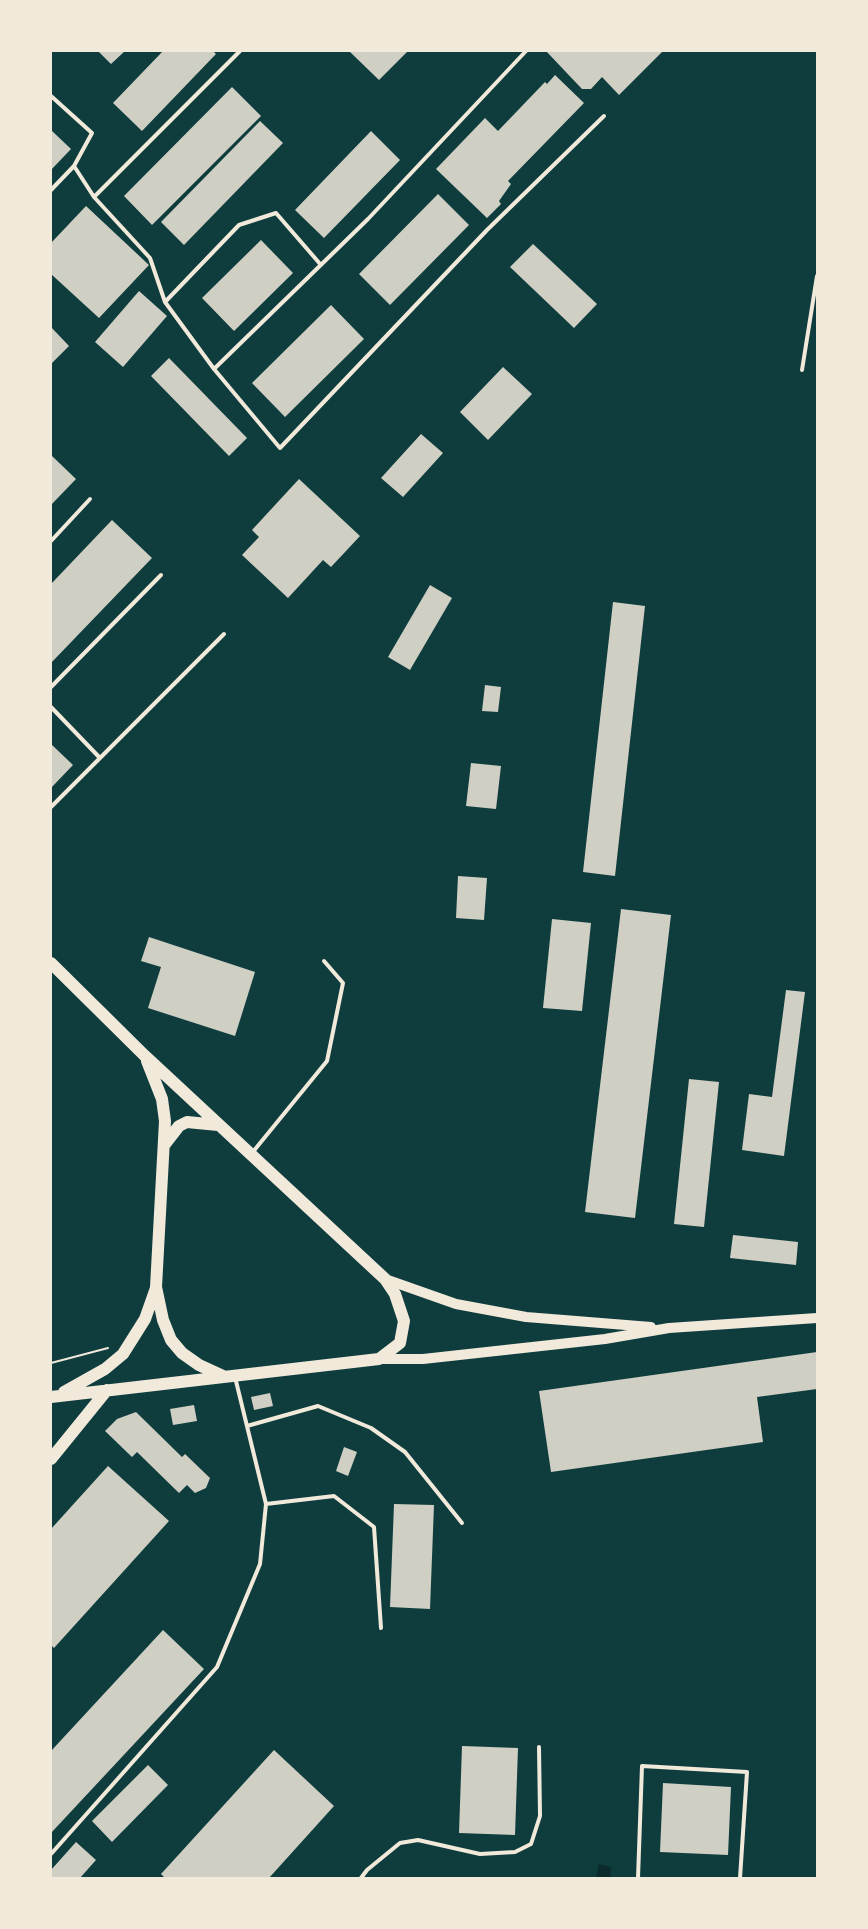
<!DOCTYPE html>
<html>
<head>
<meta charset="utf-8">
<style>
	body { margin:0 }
	#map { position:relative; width:868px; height:1929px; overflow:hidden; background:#0f3d3e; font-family:"DM Sans",sans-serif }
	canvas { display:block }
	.frame { position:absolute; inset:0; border:52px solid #f1e9da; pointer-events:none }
</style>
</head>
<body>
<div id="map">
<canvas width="868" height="1929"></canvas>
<div class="frame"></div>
</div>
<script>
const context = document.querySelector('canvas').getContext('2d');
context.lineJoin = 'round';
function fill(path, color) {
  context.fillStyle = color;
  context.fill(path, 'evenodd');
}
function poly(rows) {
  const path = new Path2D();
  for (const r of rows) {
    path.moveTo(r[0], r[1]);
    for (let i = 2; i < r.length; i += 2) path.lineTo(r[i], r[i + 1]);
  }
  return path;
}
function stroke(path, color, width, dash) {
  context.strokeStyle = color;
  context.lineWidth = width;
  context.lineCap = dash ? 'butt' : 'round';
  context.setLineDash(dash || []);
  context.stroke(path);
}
fill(poly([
	[599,1864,611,1867,610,1878,596,1878]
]), '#0a2a2b');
fill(poly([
	[98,51,125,51,111,64],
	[163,51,213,51,216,54,142,131,113,103],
	[349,51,408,51,379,80],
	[546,51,663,51,619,95,602,77,591,89,582,89],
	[555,75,584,103,508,181,511,184,499,201,501,204,487,218,436,169,485,118,498,131,545,82,547,84],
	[232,87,261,116,152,225,124,196],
	[260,121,283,143,184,245,161,222],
	[51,130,71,149,51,170],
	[371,131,400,160,324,238,295,210],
	[438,194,469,225,390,305,359,274],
	[86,206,149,265,99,318,51,274,51,243],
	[261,240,293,273,234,331,202,298],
	[533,244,597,304,574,328,510,267],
	[139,291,167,316,123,367,95,342],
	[331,305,364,339,285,417,252,383],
	[51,327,69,346,51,364],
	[169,358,247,438,229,456,151,376],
	[503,367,532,394,488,440,460,412],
	[421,434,443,453,403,497,381,478],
	[51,455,76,479,51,505],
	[299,479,360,536,331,567,323,560,288,598,242,555,259,537,252,530],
	[112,520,152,558,51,663,51,584],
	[430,585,452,598,410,670,388,657],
	[613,602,645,606,615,876,583,872],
	[485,685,501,687,498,712,482,711],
	[51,744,73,765,51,788],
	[471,763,501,766,496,809,466,806],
	[458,876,487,878,484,920,456,918],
	[621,909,671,915,635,1218,585,1212],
	[552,919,591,923,582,1011,543,1008],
	[149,937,255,972,235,1036,148,1008,161,967,141,961],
	[786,990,805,992,784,1156,742,1150,749,1094,772,1097],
	[689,1079,719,1082,704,1227,674,1224],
	[733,1235,798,1242,796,1265,730,1258],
	[817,1352,817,1389,757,1397,763,1442,551,1472,539,1391],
	[270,1393,273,1406,254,1410,251,1397],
	[194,1405,197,1421,173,1425,170,1409],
	[136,1412,182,1457,185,1454,210,1478,206,1488,195,1493,187,1485,179,1493,137,1452,132,1457,105,1431,117,1419],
	[344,1447,357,1452,348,1476,336,1471],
	[108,1466,169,1521,54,1648,51,1645,51,1529],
	[394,1504,434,1505,430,1609,390,1607],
	[163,1630,204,1669,51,1833,51,1751],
	[462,1746,518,1748,515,1835,459,1833],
	[274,1750,334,1806,269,1878,165,1878,161,1874],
	[148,1765,168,1785,112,1842,92,1821],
	[663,1783,731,1787,728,1855,660,1852],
	[76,1842,96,1860,80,1878,51,1878,51,1870]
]), '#cfcfc3');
stroke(poly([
	[51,1363,108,1348]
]), '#f1e9da', 2);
stroke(poly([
	[51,96,92,133,74,166,94,197,150,258,165,302,214,369,280,448,487,230,604,116],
	[51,190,74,166],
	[94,197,240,51],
	[165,302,239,225,276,213,321,265],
	[214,369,368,219,526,51],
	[802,370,817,276],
	[51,541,90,499],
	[51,687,161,575],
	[51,707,100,758],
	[51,807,224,634],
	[252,1153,327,1061,343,983,324,961],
	[247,1426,318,1406,371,1428,405,1452,462,1523],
	[266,1504,334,1496,374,1527,381,1628],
	[51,1854,217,1667,260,1564,266,1504,235,1377],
	[361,1878,367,1870,400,1843,418,1840,480,1854,515,1852,531,1844,540,1816,539,1747],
	[638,1878,642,1766,747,1772,740,1878]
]), '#f1e9da', 4);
stroke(poly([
	[385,1279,456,1304,526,1317,651,1327],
	[379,1359,423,1359,605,1339,669,1328,817,1318]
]), '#f1e9da', 10);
stroke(poly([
	[51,963,144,1055,385,1279,395,1294,404,1321,400,1343,379,1359,51,1397],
	[147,1061,162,1099,165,1121,156,1287,163,1320,171,1340,182,1353,199,1365,223,1376],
	[165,1144,179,1126,187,1122,218,1125],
	[64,1392,105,1369,123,1354,145,1319,156,1288],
	[51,1459,107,1390]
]), '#f1e9da', 12);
</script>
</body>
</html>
